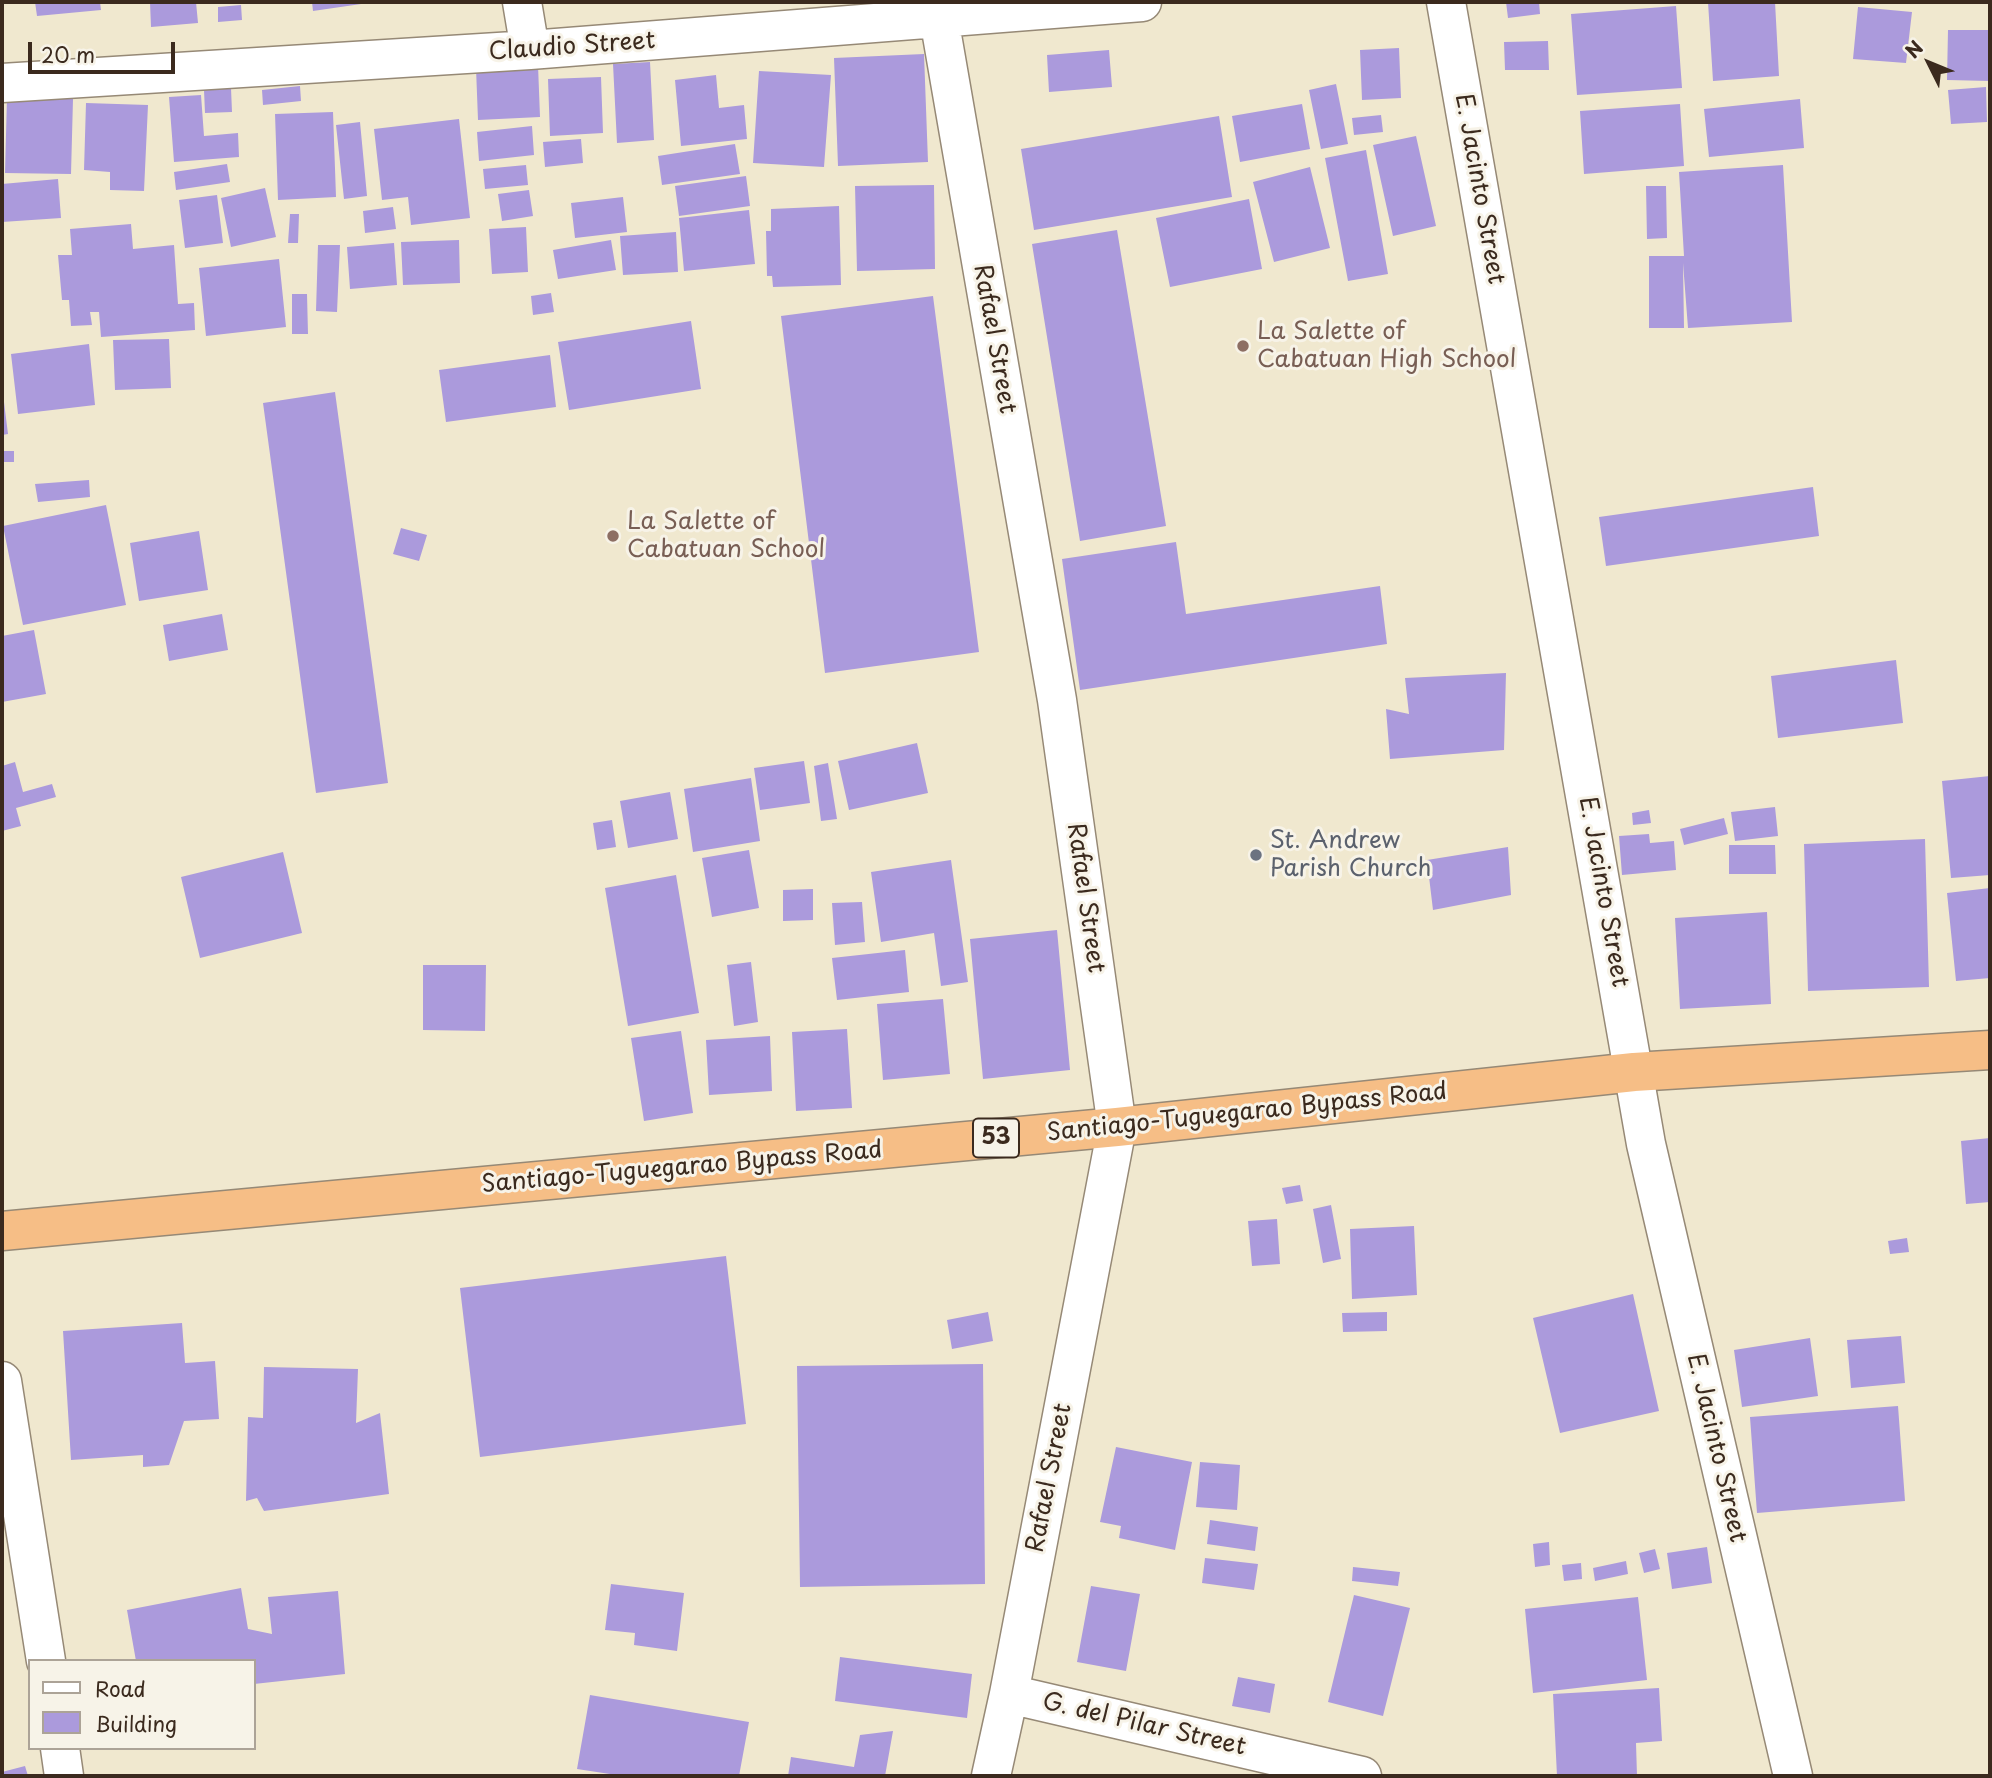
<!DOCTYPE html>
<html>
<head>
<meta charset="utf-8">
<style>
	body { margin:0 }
	#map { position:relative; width:1992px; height:1778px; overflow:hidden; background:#f0e8cf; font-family:"Playpen Sans",sans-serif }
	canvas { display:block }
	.frame { position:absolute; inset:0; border:4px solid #3b2a1e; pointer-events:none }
	.legend { position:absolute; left:28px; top:1659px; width:228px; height:91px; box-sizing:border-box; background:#f7f3e8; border:2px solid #aca397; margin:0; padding:9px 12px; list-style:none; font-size:21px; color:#3b2a1e }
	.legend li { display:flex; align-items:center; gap:14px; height:35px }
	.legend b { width:35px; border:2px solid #aca397 }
	.north { position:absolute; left:1894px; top:28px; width:70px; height:70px; -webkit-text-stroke:5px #f7f3e8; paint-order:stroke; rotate:313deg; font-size:19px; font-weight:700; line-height:28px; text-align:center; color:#3b2a1e }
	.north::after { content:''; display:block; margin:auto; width:24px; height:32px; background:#3b2a1e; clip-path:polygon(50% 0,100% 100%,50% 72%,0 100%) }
	.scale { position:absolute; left:28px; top:42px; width:147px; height:32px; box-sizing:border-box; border:4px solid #3b2a1e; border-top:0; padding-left:9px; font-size:21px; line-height:24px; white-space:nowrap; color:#3b2a1e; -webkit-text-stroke:5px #f7f3e8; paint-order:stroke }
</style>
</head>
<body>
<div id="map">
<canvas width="1992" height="1778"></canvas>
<div class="frame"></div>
<ul class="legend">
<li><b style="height:9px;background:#fff"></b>Road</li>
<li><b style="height:19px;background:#ab9adc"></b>Building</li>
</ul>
<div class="north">N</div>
<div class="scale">20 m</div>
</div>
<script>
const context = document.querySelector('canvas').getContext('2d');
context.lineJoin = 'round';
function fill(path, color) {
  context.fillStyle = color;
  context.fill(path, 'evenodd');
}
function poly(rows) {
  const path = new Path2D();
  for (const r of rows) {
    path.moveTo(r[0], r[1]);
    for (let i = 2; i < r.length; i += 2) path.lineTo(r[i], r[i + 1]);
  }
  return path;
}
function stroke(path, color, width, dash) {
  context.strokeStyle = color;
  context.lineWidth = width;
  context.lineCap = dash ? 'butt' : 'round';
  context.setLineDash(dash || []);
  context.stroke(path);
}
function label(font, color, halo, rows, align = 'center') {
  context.font = font + ' "Playpen Sans",sans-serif';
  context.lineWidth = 6;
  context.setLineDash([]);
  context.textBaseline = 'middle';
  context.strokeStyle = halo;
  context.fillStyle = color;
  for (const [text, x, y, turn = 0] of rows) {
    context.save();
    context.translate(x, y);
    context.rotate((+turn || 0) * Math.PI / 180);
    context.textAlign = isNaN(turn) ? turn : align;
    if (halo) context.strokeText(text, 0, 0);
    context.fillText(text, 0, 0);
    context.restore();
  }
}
fill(poly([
	[35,2,100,2,101,10,37,16],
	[150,2,196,2,198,23,151,27],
	[312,2,368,2,368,3,313,11],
	[1506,2,1539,2,1540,14,1508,18],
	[1708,2,1775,2,1779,76,1713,81],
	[241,5,242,20,218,22,218,7],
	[1676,6,1682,88,1577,95,1571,14],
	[1858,7,1912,12,1906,63,1853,59],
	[1948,30,1990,30,1990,81,1947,80],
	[1548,41,1549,70,1505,70,1504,42],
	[1399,48,1401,98,1362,100,1360,50],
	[1109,50,1112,87,1049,92,1047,55],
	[924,54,928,162,838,166,834,58],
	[650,62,654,140,617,143,613,64],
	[538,65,540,117,478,120,476,68],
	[759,71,831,75,824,167,753,163],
	[716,75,719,108,744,105,747,139,681,146,675,80],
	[601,77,603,133,550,136,548,79],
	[1336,84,1348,144,1321,149,1309,90],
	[300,86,301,101,263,105,262,90],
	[1986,87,1987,122,1951,124,1948,90],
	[231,88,232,112,205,113,204,90],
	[201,95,204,136,238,133,239,157,174,162,169,97],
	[7,97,73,99,71,174,5,173],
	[1800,99,1804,148,1709,157,1704,109],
	[86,103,148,105,144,191,110,190,110,172,84,170],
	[1302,104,1310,149,1240,162,1232,116],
	[1680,104,1684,166,1584,174,1580,111],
	[333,112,336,197,278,200,275,114],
	[1381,115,1383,132,1354,135,1352,118],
	[1219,116,1232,197,1034,230,1021,149],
	[459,119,470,218,411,225,408,197,382,200,374,129],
	[360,122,367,196,344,199,336,125],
	[532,126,534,155,479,161,477,132],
	[1416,136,1436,226,1393,236,1373,145],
	[581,139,583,163,545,167,543,142],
	[735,144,740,174,662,185,658,156],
	[1366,150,1388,274,1348,281,1325,158],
	[227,164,230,182,176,190,174,172],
	[526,165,528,185,485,189,483,169],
	[1783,165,1792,322,1688,328,1683,263,1684,328,1649,328,1649,256,1684,256,1679,172],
	[1310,167,1330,248,1274,262,1253,182],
	[746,176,750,206,679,216,675,186],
	[58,179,61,218,2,222,2,184],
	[934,185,935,269,857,271,855,186],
	[1646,186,1666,186,1667,238,1647,239],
	[265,188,276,237,231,247,221,198],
	[529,190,533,216,502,221,498,194],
	[217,195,223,243,185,248,179,200],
	[623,197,627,232,575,238,571,203],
	[1249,199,1262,269,1170,287,1156,218],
	[839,206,841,285,773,287,772,276,767,276,766,231,771,231,771,209],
	[393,207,396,229,365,233,363,211],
	[749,210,755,264,684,271,679,218],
	[290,214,299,214,298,243,288,243],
	[131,224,133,249,174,245,178,304,194,303,195,330,101,337,99,312,90,312,92,325,71,326,69,300,62,300,58,255,72,255,70,229],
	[526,227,528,272,492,274,489,229],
	[1117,230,1166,526,1080,541,1032,244],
	[676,232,678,272,623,275,620,236],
	[459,240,460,283,403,285,401,242],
	[611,240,616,270,558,279,553,250],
	[394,243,397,285,350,289,347,247],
	[318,245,340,245,337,312,316,311],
	[279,259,286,327,206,336,199,268],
	[551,293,554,312,533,315,531,296],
	[292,294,307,294,308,334,292,334],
	[933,296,979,652,825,673,781,316],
	[691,321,701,389,569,410,558,342],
	[169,339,171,388,115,390,113,340],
	[89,344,95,405,18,414,11,354],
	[550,355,556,407,446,422,439,370],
	[335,392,388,783,316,793,263,403],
	[2,402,4,402,8,434,2,435],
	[2,451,14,451,14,462,2,462],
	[89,480,90,497,38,502,35,484],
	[1813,487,1819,536,1606,566,1599,517],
	[106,505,126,605,23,625,3,526],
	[401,528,427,535,419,561,393,554],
	[199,531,208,590,139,601,130,543],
	[1176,542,1186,614,1380,586,1387,644,1080,690,1062,559],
	[222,614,228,650,169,661,163,625],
	[34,630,46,694,2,702,2,636],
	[1896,660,1903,723,1778,738,1771,676],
	[1506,673,1504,750,1390,759,1386,709,1409,714,1405,678],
	[917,743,928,793,849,810,838,761],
	[804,761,810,803,760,810,754,768],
	[15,762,23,792,52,784,56,797,16,808,21,826,2,831,2,766],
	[828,763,837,819,821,821,814,766],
	[1990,776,1990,875,1951,878,1942,781],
	[751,778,760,841,693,852,684,789],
	[670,792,678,839,628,848,620,801],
	[1775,807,1778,836,1735,841,1731,812],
	[1649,810,1651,823,1633,825,1632,813],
	[1724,818,1728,834,1684,845,1680,829],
	[612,820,616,847,597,850,593,823],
	[1649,834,1650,843,1674,841,1676,870,1622,875,1619,836],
	[1925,839,1929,987,1808,991,1804,844],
	[1729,845,1775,845,1776,874,1729,874],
	[1508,847,1511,895,1433,910,1427,860],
	[749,850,759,908,712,917,702,858],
	[283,852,302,933,200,958,181,877],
	[951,860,968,982,941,986,934,933,881,942,871,872],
	[676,875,699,1013,628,1026,605,888],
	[1990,888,1990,978,1956,981,1947,893],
	[813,889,813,920,783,921,783,890],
	[862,902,865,942,835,945,832,903],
	[1767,912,1771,1004,1680,1009,1675,918],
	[1057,930,1070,1070,983,1079,970,939],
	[905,950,909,992,837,1000,832,958],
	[751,962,758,1022,734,1026,727,965],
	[423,965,486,965,485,1031,423,1030],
	[943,999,950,1074,883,1080,877,1004],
	[847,1029,852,1108,796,1111,792,1032],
	[681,1031,693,1113,644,1121,631,1038],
	[770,1036,772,1091,709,1095,706,1040],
	[1990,1138,1990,1202,1966,1204,1961,1141],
	[1300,1185,1303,1201,1286,1204,1282,1188],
	[1331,1205,1341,1259,1323,1263,1313,1209],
	[1277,1219,1280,1264,1252,1266,1248,1221],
	[1414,1226,1417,1295,1352,1299,1350,1229],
	[1907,1238,1909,1252,1890,1254,1888,1241],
	[726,1256,746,1424,480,1457,460,1288],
	[1633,1294,1659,1411,1560,1433,1533,1318],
	[988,1312,993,1341,952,1349,947,1320],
	[1387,1312,1387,1331,1343,1332,1342,1313],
	[182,1323,185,1363,215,1361,219,1419,184,1421,169,1465,143,1467,143,1455,71,1460,63,1331],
	[1901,1336,1905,1383,1851,1388,1847,1340],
	[1810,1338,1818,1396,1742,1407,1734,1350],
	[983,1364,985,1584,800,1587,797,1366],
	[264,1367,358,1369,356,1423,380,1413,389,1494,264,1511,257,1498,246,1501,248,1417,263,1418],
	[1898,1406,1905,1501,1757,1513,1750,1417],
	[1116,1447,1192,1462,1175,1550,1119,1538,1121,1526,1100,1522],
	[1200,1462,1240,1465,1237,1510,1196,1507],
	[1210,1520,1258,1527,1255,1551,1207,1544],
	[1549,1542,1550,1565,1535,1567,1533,1544],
	[1707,1547,1712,1583,1672,1589,1667,1553],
	[1655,1549,1660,1569,1644,1573,1639,1553],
	[1205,1558,1258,1564,1254,1590,1202,1583],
	[1626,1561,1628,1574,1595,1581,1593,1568],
	[1581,1563,1582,1579,1564,1581,1562,1565],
	[1353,1567,1400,1572,1398,1586,1352,1581],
	[611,1584,684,1593,677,1651,634,1645,635,1633,605,1630],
	[1091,1586,1140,1594,1126,1671,1077,1662],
	[241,1588,248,1629,272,1634,268,1597,338,1591,345,1674,254,1684,254,1661,136,1661,127,1610],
	[1354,1595,1410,1608,1383,1716,1328,1702],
	[1638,1597,1647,1680,1533,1693,1525,1609],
	[840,1657,972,1674,967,1718,835,1701],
	[1238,1677,1275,1684,1270,1713,1232,1706],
	[1659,1688,1662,1741,1636,1743,1637,1776,1557,1776,1553,1694],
	[590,1695,749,1722,739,1776,623,1776,577,1769],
	[893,1731,885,1776,788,1776,791,1757,854,1767,860,1735],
	[25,1766,28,1776,2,1776,2,1772]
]), '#ab9adc');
const minor = poly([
	[522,2,530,50],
	[1446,2,1646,1144,1793,1776],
	[939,18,1057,700,1117,1127,1009,1694,991,1776],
	[2,83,530,50,1142,2],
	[2,1381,46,1661],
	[1009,1694,1362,1776],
	[60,1748,64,1776]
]);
const trunk = poly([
	[2,1231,1117,1127,1634,1072,1990,1050]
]);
stroke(minor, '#968976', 41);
stroke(trunk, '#968976', 41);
stroke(minor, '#fff', 38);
stroke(trunk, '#f6be86', 38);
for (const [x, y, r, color] of [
	[1243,346,7,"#8d6e63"],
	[613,536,7,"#8d6e63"],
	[1256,855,7,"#6b7280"]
]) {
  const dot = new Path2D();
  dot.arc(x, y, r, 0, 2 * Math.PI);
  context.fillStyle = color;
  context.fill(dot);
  stroke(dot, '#f7f3e8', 2.5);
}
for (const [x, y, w] of [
	[996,1138,46]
]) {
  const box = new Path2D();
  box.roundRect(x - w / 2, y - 19.5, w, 39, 5);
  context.fillStyle = '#f7f3e8';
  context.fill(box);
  stroke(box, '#3b2a1e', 2);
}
label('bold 23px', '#3b2a1e', null, [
	["53",996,1138]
]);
label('24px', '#3b2a1e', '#f7f3e8', [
	["Claudio Street",572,47,-4],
	["E. Jacinto Street",1479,189,80],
	["Rafael Street",994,339,80],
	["E. Jacinto Street",1603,892,80],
	["Rafael Street",1085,898,82],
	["Santiago-Tuguegarao Bypass Road",1247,1113,-6],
	["Santiago-Tuguegarao Bypass Road",682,1168,-5],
	["E. Jacinto Street",1716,1448,77],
	["Rafael Street",1050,1478,-79],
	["G. del Pilar Street",1144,1725,13]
]);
label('24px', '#785e54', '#f7f3e8', [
	["La Salette of",1257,332],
	["Cabatuan High School",1257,360],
	["La Salette of",627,522],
	["Cabatuan School",627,550]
], 'left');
label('24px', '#5b616d', '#f7f3e8', [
	["St. Andrew",1270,841],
	["Parish Church",1270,869]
], 'left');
</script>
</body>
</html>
